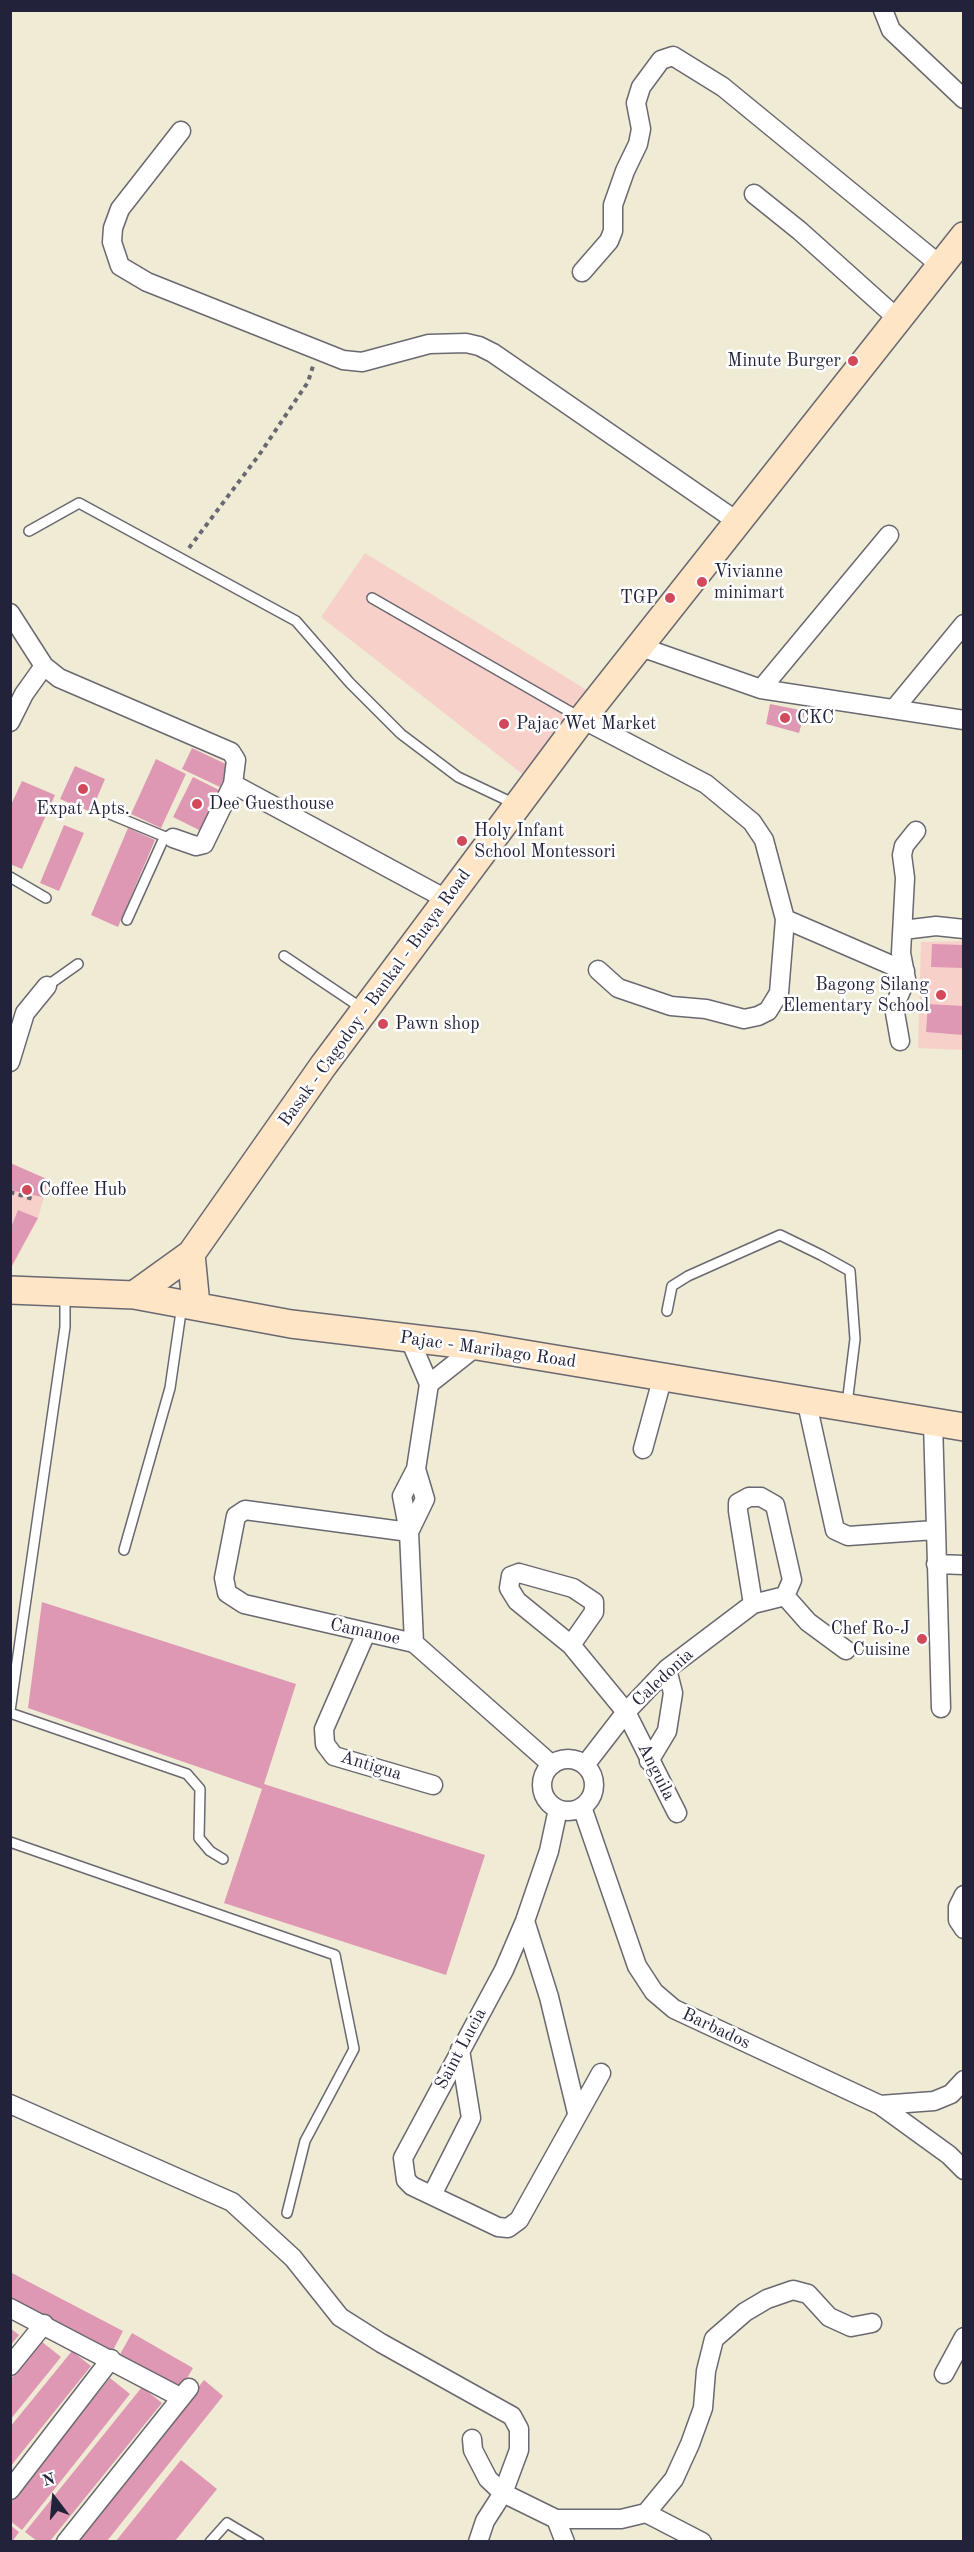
<!DOCTYPE html>
<html>
<head>
<meta charset="utf-8">
<style>
	body { margin:0 }
	#map { position:relative; width:974px; height:2552px; overflow:hidden; background:#efebd4; font-family:"Old Standard TT",serif }
	canvas { display:block }
	.frame { position:absolute; inset:0; border:12px solid #22223b; pointer-events:none }
	.north { position:absolute; left:24px; top:2468px; width:60px; height:60px; -webkit-text-stroke:4px #fff; paint-order:stroke; rotate:344deg; font-size:16px; font-weight:700; line-height:24px; text-align:center; color:#22223b }
	.north::after { content:''; display:block; margin:auto; width:21px; height:27px; background:#22223b; clip-path:polygon(50% 0,100% 100%,50% 72%,0 100%) }
</style>
</head>
<body>
<div id="map">
<canvas width="974" height="2552"></canvas>
<div class="frame"></div>
<div class="north">N</div>
</div>
<script>
const context = document.querySelector('canvas').getContext('2d');
context.lineJoin = 'round';
function fill(path, color) {
  context.fillStyle = color;
  context.fill(path, 'evenodd');
}
function poly(rows) {
  const path = new Path2D();
  for (const r of rows) {
    if (r.length === 3) {
      path.moveTo(r[0] + r[2], r[1]);
      path.arc(r[0], r[1], r[2], 0, 2 * Math.PI);
      continue;
    }
    path.moveTo(r[0], r[1]);
    for (let i = 2; i < r.length; i += 2) path.lineTo(r[i], r[i + 1]);
  }
  return path;
}
function stroke(path, color, width, dash) {
  context.strokeStyle = color;
  context.lineWidth = width;
  context.lineCap = dash ? 'butt' : 'round';
  context.setLineDash(dash || []);
  context.stroke(path);
}
function label(font, color, halo, rows, align = 'center') {
  context.font = font + ' "Old Standard TT",serif';
  context.lineWidth = 5;
  context.setLineDash([]);
  context.textBaseline = 'middle';
  context.strokeStyle = halo;
  context.fillStyle = color;
  for (const [text, x, y, turn = 0] of rows) {
    context.save();
    context.translate(x, y);
    context.rotate((+turn || 0) * Math.PI / 180);
    context.textAlign = isNaN(turn) ? turn : align;
    if (halo) context.strokeText(text, 0, 0);
    context.fillText(text, 0, 0);
    context.restore();
  }
}
fill(poly([
	[365,553,590,692,525,776,321,617],
	[963,941,963,1050,918,1048,921,942],
	[11,1163,49,1180,38,1218,11,1269]
]), '#f7d1c9');
fill(poly([
	[770,704,805,711,799,733,766,724],
	[192,748,230,766,220,787,182,769],
	[156,759,186,774,161,828,131,814],
	[75,766,105,779,91,812,60,799],
	[193,777,221,791,201,831,173,817],
	[22,781,55,795,22,869,10,864,10,807],
	[64,825,84,833,59,891,40,883],
	[128,828,155,840,118,927,91,915],
	[932,944,963,945,963,968,931,967],
	[928,1004,963,1006,963,1035,926,1032],
	[10,1163,49,1180,42,1197,10,1190],
	[18,1210,38,1218,10,1269,10,1230],
	[42,1602,296,1684,264,1784,485,1855,446,1975,224,1903,262,1789,28,1708],
	[10,2272,123,2331,111,2354,10,2300],
	[10,2328,19,2335,10,2346],
	[132,2333,193,2368,180,2390,119,2356],
	[41,2341,61,2357,10,2420,10,2380],
	[72,2351,91,2366,10,2467,10,2427],
	[110,2378,130,2394,22,2530,10,2521,10,2503],
	[204,2380,223,2396,107,2541,75,2541],
	[142,2387,162,2403,50,2541,37,2541,25,2532],
	[181,2460,217,2489,175,2541,116,2541],
	[10,2525,19,2532,12,2542,10,2542]
]), '#df98b4');
const lane = poly([
	[29,531,79,503,296,621,350,683,401,734,458,777,515,804],
	[372,598,581,718],
	[110,814,168,838],
	[10,877,46,898],
	[127,920,164,838],
	[284,956,363,1009],
	[47,986,78,964],
	[667,1311,672,1286,688,1276,780,1235,821,1255,850,1271,855,1339,847,1404],
	[124,1550,170,1388,182,1305],
	[10,1711,65,1327,65,1294],
	[10,1713,187,1774,200,1789,199,1838,210,1851,223,1859],
	[10,1842,335,1955,354,2049,305,2141,287,2213],
	[210,2542,227,2523,259,2542]
]);
const street = poly([
	[883,10,891,30,964,99],
	[181,131,120,209,113,228,112,242,120,266,147,282,343,360,362,362,429,344,466,343,479,346,493,353,738,522],
	[754,194,800,231,898,319],
	[582,272,609,241,613,231,613,205,625,171,638,144,641,129,636,103,641,87,661,60,673,56,723,87,940,265],
	[10,613,44,666,59,678,231,752,236,760,233,784,204,844,196,846,173,838],
	[641,647,761,689,964,720],
	[761,689,889,535],
	[894,709,964,624],
	[582,719,706,784,752,822,764,840,785,919,905,971],
	[10,722,24,694,44,666],
	[233,784,446,899],
	[903,930,936,926,964,929],
	[598,970,618,988,671,1006,706,1009,744,1019,758,1016,768,1011,779,993,785,919],
	[900,1041,894,1007,906,979,901,953,905,878,902,855,904,846,916,831],
	[10,1062,25,1013,47,986],
	[410,1340,429,1384,416,1469,402,1496,409,1532,414,1643],
	[429,1384,477,1346],
	[806,1399,835,1530,848,1536,935,1530],
	[933,1421,941,1708],
	[643,1449,663,1376],
	[749,1497,761,1497,775,1505,792,1580,785,1596,753,1604,738,1511,738,1503,749,1497],
	[409,1532,245,1510,236,1516,224,1578,227,1593,244,1604,414,1643],
	[409,1532,425,1499,416,1469],
	[936,1564,964,1565],
	[519,1573,573,1588,594,1602,594,1612,571,1645,517,1601,509,1588,511,1576,519,1573],
	[785,1596,808,1622,846,1650],
	[366,1633,324,1729,325,1744,334,1756,433,1785],
	[414,1643,552,1765],
	[571,1645,626,1712,677,1813],
	[568,1785,26],
	[649,1761,667,1731,673,1693,667,1669],
	[585,1765,626,1712,667,1669,753,1604],
	[582,1807,637,1966,654,1992,674,2009,880,2105,934,2101,951,2094,964,2080],
	[558,1809,549,1851,525,1921,504,1970,403,2158,406,2180,412,2186,498,2227,508,2228,519,2220,601,2073],
	[964,1895,958,1907,958,1920,964,1929],
	[525,1921,549,1997,577,2113],
	[10,2104,232,2202,293,2258,340,2317,381,2343,512,2416,519,2429,519,2450,503,2493,485,2521,478,2542],
	[880,2105,949,2155,964,2170],
	[432,2195,471,2118,460,2050],
	[10,2308,180,2397],
	[10,2366,44,2324],
	[944,2374,964,2337],
	[472,2439,473,2450,488,2479,503,2493,556,2519,565,2542],
	[10,2490,111,2359],
	[646,2513,702,2542],
	[556,2519,621,2519,646,2513,674,2479,690,2444,703,2408,706,2371,714,2339,745,2312,767,2299,793,2290,808,2294,829,2317,851,2327,872,2323],
	[66,2542,189,2388]
]);
const secondary = poly([
	[191,1254,196,1305],
	[10,1290,134,1295,291,1324,477,1346,964,1427],
	[134,1295,191,1254,323,1066,582,719,964,236]
]);
stroke(lane, '#6a6871', 12);
stroke(street, '#6a6871', 21);
stroke(secondary, '#6a6871', 30);
stroke(poly([
	[189,548,259,455,308,382,313,366],
	[10,1192,33,1199]
]), '#6a6871', 4, [4.5, 4.5]);
stroke(lane, '#fff', 9);
stroke(street, '#fff', 18);
stroke(secondary, '#fde5c5', 27);
for (const [x, y, r, color] of [
	[853,361,6,"#d1495b"],
	[702,582,6,"#d1495b"],
	[670,598,6,"#d1495b"],
	[785,718,6,"#d1495b"],
	[504,724,6,"#d1495b"],
	[83,789,6,"#d1495b"],
	[197,804,6,"#d1495b"],
	[462,841,6,"#d1495b"],
	[941,995,6,"#d1495b"],
	[383,1024,6,"#d1495b"],
	[27,1190,6,"#d1495b"],
	[922,1639,6,"#d1495b"]
]) {
  const dot = new Path2D();
  dot.arc(x, y, r, 0, 2 * Math.PI);
  context.fillStyle = color;
  context.fill(dot);
  stroke(dot, '#fff', 2);
}
label('18px', '#22223b', '#fff', [
	["Minute Burger",841,361,"right"],
	["Vivianne",714,572],
	["minimart",714,593],
	["TGP",658,598,"right"],
	["CKC",797,718],
	["Pajac Wet Market",516,724],
	["Dee Guesthouse",209,804],
	["Expat Apts.",83,809,"center"],
	["Holy Infant",474,831],
	["School Montessori",474,852],
	["Bagong Silang",929,985,"right"],
	["Elementary School",929,1006,"right"],
	["Pawn shop",395,1024],
	["Coffee Hub",39,1190],
	["Chef Ro-J",910,1629,"right"],
	["Cuisine",910,1650,"right"]
], 'left');
label('18px', '#22223b', '#fff', [
	["Basak - Cagodoy - Bankal - Buaya Road",375,998,-54],
	["Pajac - Maribago Road",488,1350,8],
	["Camanoe",365,1632,12],
	["Caledonia",663,1678,-43],
	["Antigua",371,1766,17],
	["Anguila",656,1772,63],
	["Barbados",716,2029,25],
	["Saint Lucia",461,2049,-62]
]);
</script>
</body>
</html>
